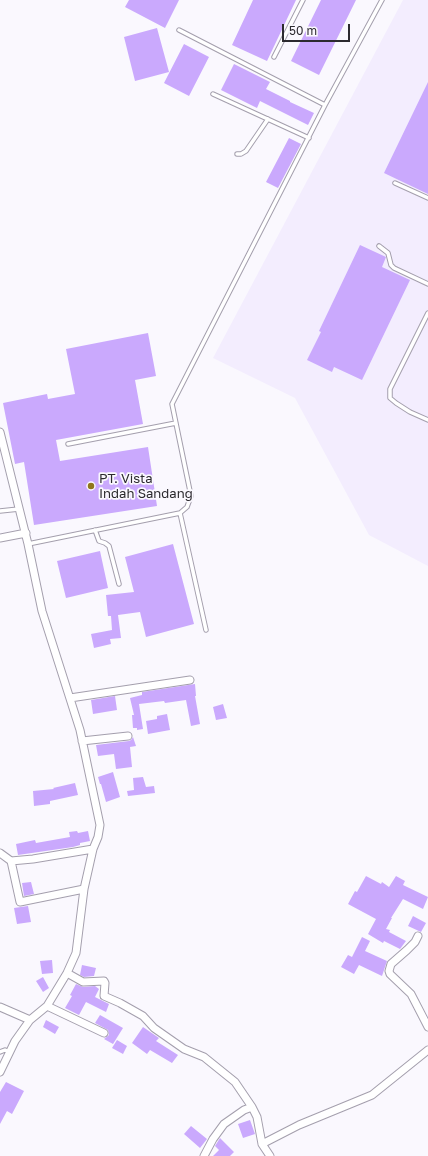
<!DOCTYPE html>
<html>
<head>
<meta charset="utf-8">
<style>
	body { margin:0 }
	#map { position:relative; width:428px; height:1156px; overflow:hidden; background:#faf8fe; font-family:"Golos Text",sans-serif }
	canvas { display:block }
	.scale { position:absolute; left:282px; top:24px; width:68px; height:18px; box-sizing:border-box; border:2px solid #2c2a2f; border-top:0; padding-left:5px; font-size:12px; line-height:14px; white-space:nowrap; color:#2c2a2f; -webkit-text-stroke:3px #faf8fe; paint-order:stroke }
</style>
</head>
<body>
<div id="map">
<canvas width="428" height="1156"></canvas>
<div class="scale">50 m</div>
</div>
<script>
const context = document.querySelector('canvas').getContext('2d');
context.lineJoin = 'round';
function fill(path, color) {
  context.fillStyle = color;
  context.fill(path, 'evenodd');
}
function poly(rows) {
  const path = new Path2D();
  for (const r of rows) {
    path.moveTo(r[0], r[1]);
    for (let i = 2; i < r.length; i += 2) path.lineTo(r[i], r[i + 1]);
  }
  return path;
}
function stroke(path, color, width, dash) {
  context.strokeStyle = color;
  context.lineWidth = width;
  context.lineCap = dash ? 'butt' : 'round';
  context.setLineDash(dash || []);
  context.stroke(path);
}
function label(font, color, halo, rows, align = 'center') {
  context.font = font + ' "Golos Text",sans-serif';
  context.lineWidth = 3.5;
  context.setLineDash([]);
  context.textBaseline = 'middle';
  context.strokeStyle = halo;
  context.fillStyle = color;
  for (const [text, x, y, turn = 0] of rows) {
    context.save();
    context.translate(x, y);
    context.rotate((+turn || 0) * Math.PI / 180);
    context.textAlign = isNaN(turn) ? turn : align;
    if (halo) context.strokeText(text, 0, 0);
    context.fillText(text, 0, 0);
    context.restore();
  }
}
fill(poly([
	[403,0,428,0,428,566,369,535,295,398,213,358]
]), '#f3edfe');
fill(poly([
	[129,0,179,0,165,28,125,7],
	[253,0,296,0,267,61,232,45],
	[321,0,356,0,319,75,291,61],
	[157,28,169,72,135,81,124,37],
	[184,44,209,57,189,96,164,83],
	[234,64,270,82,266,89,290,101,290,102,314,113,308,125,260,101,257,108,221,90],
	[428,82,428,194,384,173],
	[289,138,301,144,278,188,266,182],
	[360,245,386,257,382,267,410,280,362,380,334,367,332,372,307,360,321,332,319,331],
	[148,333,156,376,135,380,143,424,56,440,60,461,148,447,157,506,34,525,24,462,15,464,3,403,47,394,48,399,75,394,66,349],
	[173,544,194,624,146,637,140,612,118,615,121,638,110,639,111,644,94,648,91,634,112,630,111,616,108,616,106,595,134,592,125,557],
	[100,551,108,588,66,598,57,561],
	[195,684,196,696,195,696,200,724,191,726,186,700,165,703,164,701,139,704,143,729,137,730,137,728,133,728,132,715,134,715,130,698,142,695,142,692],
	[115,696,117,710,93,714,91,700],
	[223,704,227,718,216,720,213,707],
	[167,714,170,730,148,734,146,721,157,719,157,716],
	[133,737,136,746,130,747,132,767,116,769,114,754,98,756,96,745,129,741,131,740],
	[113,772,120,797,106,802,101,784,100,784,98,777],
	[143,777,146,787,154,786,155,793,128,796,127,791,134,790,133,778],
	[75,783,78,795,50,801,50,804,34,806,33,791,54,789,53,788],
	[77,831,78,833,88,831,90,841,80,843,80,845,73,847,18,855,16,844,35,840,36,843,70,837,69,832],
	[366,876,381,884,382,882,389,887,396,876,405,881,403,885,428,897,423,909,403,899,391,918,392,918,386,929,390,930,389,932,406,941,400,949,384,941,383,943,368,934,376,919,348,904,355,891,357,892],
	[31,882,34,894,24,896,22,883],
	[28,906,31,922,17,924,14,908],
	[413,916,426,923,421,932,408,926],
	[362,937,370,941,365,951,387,961,382,976,359,965,354,974,341,967,348,955,352,957],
	[52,960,53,973,42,974,40,961],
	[82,965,96,968,94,976,84,977,80,975],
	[43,977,49,988,43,992,36,981],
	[76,984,83,987,95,986,99,989,95,997,109,1004,106,1012,86,1002,79,1015,65,1008,72,996,70,995],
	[100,1015,123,1028,113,1044,104,1039,109,1035,108,1030,95,1023],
	[46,1020,59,1027,55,1034,43,1027],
	[143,1027,159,1038,156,1041,178,1055,172,1063,150,1050,147,1054,132,1043],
	[117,1040,127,1046,123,1054,112,1048],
	[6,1082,24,1091,12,1114,7,1111,0,1124,0,1092],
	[250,1120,255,1134,243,1138,238,1124],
	[191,1126,207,1139,200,1148,184,1134],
	[220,1138,234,1152,230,1156,213,1156,219,1150,215,1146]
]), '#caa9fd');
const lane = poly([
	[179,30,325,105],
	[274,57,303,0],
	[213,94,309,138],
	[237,154,241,154,246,151,268,119],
	[395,183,428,198],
	[379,246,388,253,391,265,394,268,428,284],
	[428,313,390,389,390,398,396,403,410,412,428,420],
	[68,444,176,423],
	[0,511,19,509],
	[180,513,206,630],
	[95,530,99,541,105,543,109,546,119,584],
	[28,544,180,513,187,507,191,496,172,404,325,105,382,0],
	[0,1052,5,1050,10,1052]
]);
const street = poly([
	[0,432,28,544,42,611,80,730,100,825,98,837,93,849,84,889,76,953,67,973,47,1006,30,1020,15,1041,0,1072],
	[0,538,26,533],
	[70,698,190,680],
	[82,741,128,736],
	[0,853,11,861,33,859,93,849],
	[11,861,20,902,84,889],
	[418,936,415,942,407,950,391,964,389,971,390,974,411,994,428,1027],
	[67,973,83,982,104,981,105,983,104,996,120,1003,143,1016,154,1028,184,1049,204,1057,235,1082,252,1107,257,1117,262,1144,270,1156],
	[47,1006,104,1033],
	[0,1007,30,1020],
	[262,1144,299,1125,372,1095,428,1050],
	[204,1156,213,1139,224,1124,244,1110,252,1107]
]);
stroke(lane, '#a49fad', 5.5);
stroke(street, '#a49fad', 9);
stroke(lane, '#fff', 3.5);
stroke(street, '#fff', 7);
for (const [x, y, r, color] of [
	[91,486,4,"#90761b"]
]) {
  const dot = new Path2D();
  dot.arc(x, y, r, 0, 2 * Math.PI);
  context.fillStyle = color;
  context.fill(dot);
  stroke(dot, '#faf8fe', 1.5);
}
label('13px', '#2c2a2f', '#faf8fe', [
	["PT. Vista",99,479],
	["Indah Sandang",99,494]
], 'left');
</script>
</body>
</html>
